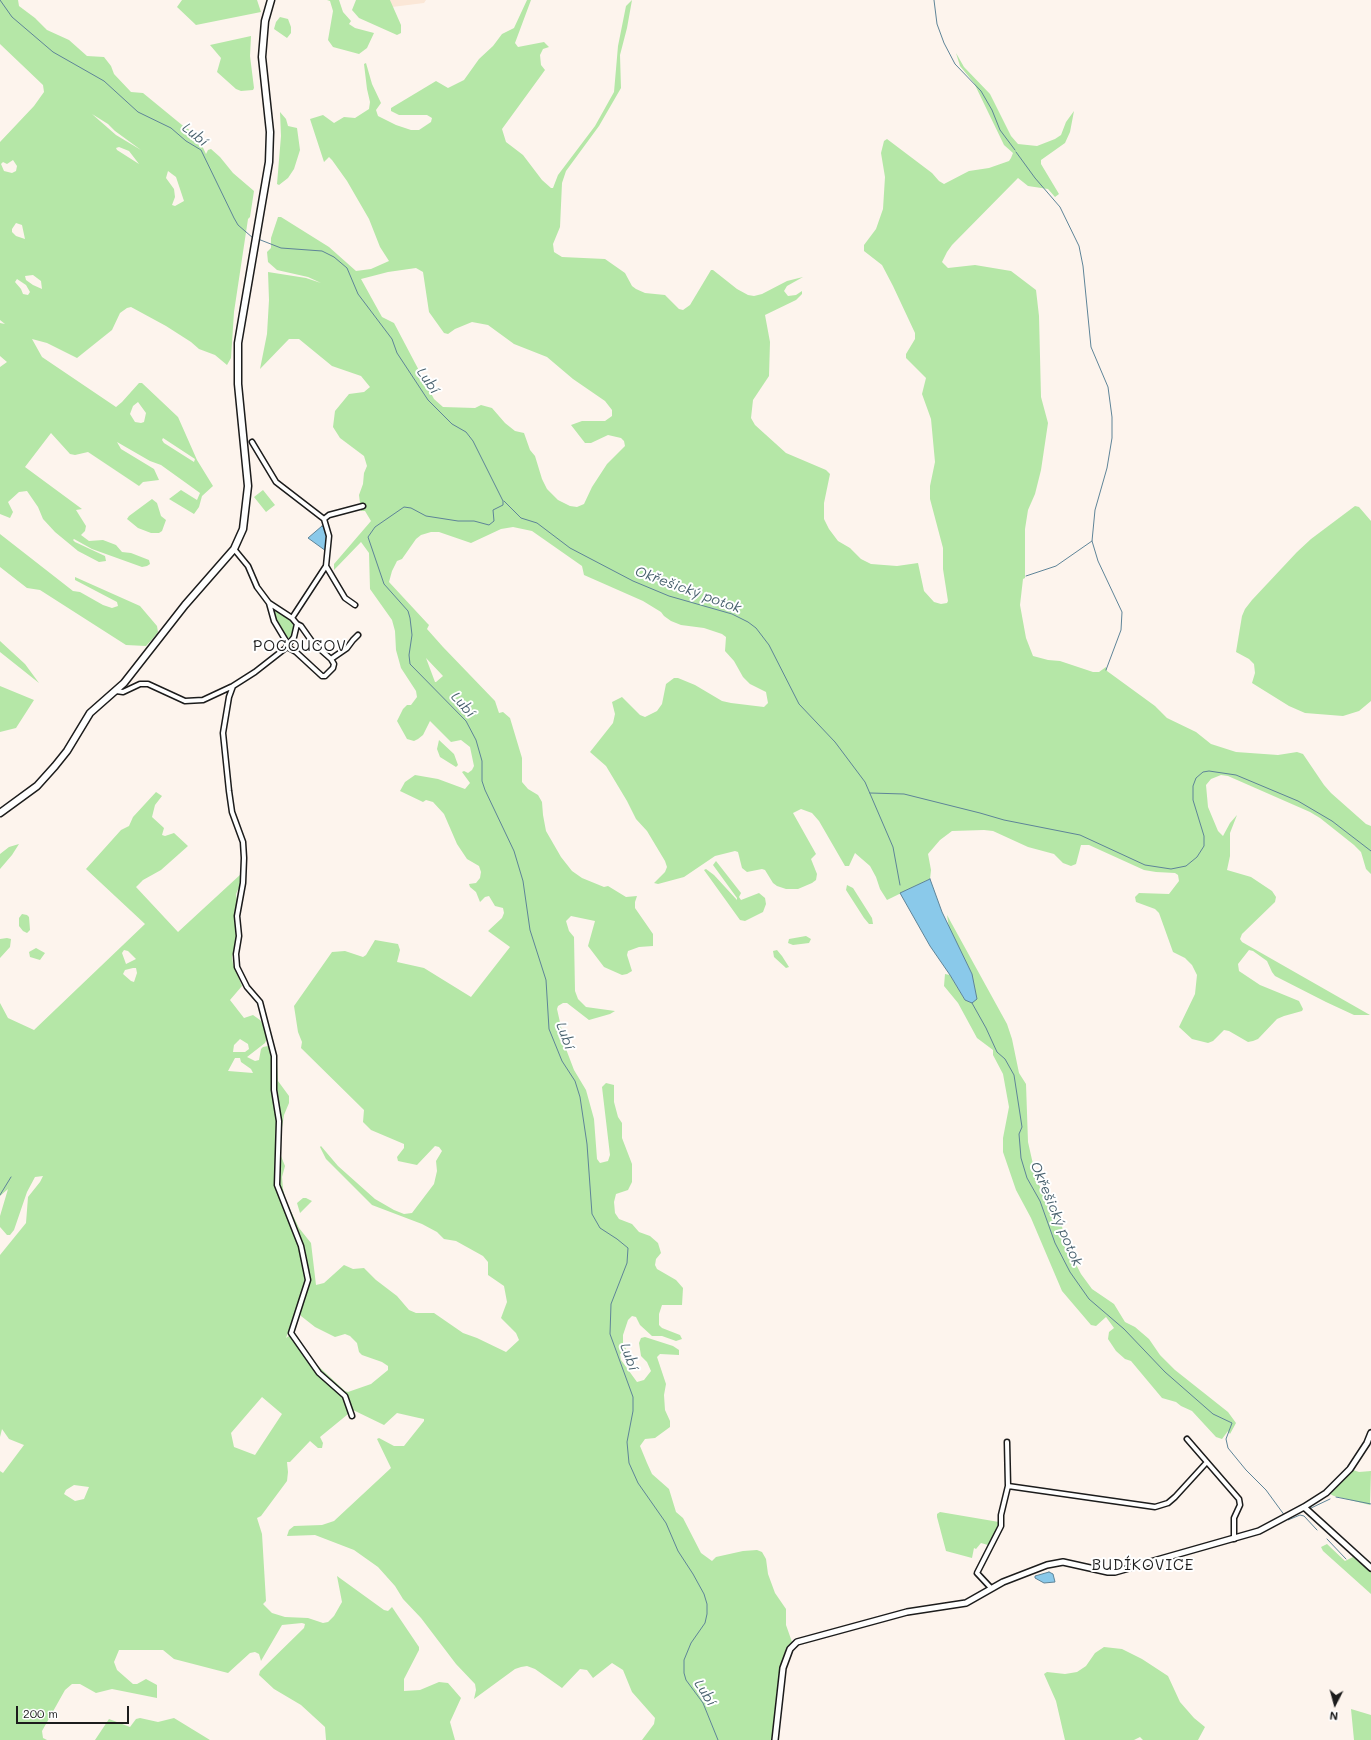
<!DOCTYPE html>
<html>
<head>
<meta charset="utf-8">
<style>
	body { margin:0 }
	#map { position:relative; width:1371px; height:1740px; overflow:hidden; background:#fdf4ed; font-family:Mali,sans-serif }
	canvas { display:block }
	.north { position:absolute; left:1315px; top:1684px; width:40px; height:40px; -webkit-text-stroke:3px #fff; paint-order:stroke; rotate:186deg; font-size:11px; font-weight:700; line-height:16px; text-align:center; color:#1c1c1c }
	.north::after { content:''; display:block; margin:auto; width:14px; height:18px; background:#1c1c1c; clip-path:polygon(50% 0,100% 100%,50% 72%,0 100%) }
	.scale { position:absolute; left:16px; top:1706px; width:113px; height:18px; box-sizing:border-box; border:2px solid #1c1c1c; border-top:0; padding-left:5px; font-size:12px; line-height:14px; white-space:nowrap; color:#1c1c1c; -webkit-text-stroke:3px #fff; paint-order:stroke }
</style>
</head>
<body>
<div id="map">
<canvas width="1371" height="1740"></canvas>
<div class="north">N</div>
<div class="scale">200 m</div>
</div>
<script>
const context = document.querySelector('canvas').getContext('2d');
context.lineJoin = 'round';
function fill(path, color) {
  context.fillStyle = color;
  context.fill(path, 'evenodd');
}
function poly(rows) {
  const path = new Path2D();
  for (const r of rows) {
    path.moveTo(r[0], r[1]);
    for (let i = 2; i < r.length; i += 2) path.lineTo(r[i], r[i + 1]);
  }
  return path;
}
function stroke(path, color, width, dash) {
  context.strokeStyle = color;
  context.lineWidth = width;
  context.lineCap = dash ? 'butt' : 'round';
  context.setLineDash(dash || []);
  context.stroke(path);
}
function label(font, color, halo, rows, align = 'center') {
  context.font = font + ' Mali,sans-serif';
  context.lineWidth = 4;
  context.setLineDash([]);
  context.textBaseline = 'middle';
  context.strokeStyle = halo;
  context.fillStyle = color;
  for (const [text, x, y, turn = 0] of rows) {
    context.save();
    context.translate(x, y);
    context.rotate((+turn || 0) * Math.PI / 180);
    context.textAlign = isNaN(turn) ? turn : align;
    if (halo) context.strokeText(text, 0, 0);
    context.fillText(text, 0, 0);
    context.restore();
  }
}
fill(poly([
	[390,0,426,0,424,3,392,7]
]), '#fbe7d7');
fill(poly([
	[0,0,18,0,19,6,35,18,47,30,69,40,87,56,104,57,111,66,114,74,131,92,143,93,182,125,197,135,206,154,208,150,211,149,220,157,233,173,254,191,250,217,248,219,234,312,231,358,227,365,215,355,199,349,191,342,166,326,131,307,127,308,120,313,112,330,77,358,47,343,32,339,42,357,116,407,122,402,139,383,142,383,178,417,197,460,213,486,202,496,199,507,194,514,169,499,181,490,197,500,200,493,161,465,150,461,117,442,121,449,154,469,159,480,143,482,139,486,88,452,75,455,70,454,51,433,25,467,82,509,76,510,86,526,85,531,81,535,89,541,103,540,116,545,122,552,131,553,149,560,150,564,147,566,142,567,92,549,74,539,73,540,75,542,105,556,106,561,99,562,78,551,55,532,43,519,38,507,27,491,19,492,8,502,13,512,10,518,0,514,0,367,7,362,0,356,0,323,5,324,0,320,0,142,34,106,44,92,43,85,0,44],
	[92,114,108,124,115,131,141,150,116,135],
	[119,147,129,151,139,164,117,150,116,148],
	[13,160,17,166,16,171,12,173,4,171,1,164,3,162,7,164],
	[168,171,176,177,184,201,175,206,172,205,175,197,174,189,166,178],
	[16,223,22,225,25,239,16,236,12,232,12,229],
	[33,275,41,281,42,289,33,285,26,280,25,276],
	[17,279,26,285,30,292,28,295,23,294,21,289,15,282],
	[138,402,146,413,144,422,141,423,135,422,130,414,133,406],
	[163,438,195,459,194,462,164,443,162,440],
	[182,0,257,0,261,12,196,25,177,7],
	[327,0,339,0,343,12,351,21,349,24,355,28,374,33,367,48,359,54,333,47,328,40,333,11,330,1],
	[356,0,390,0,401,25,401,33,397,35,359,18,352,10],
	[527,0,531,0,515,43,518,47,544,42,549,47,543,49,540,55,541,65,545,70,502,129,506,142,523,155,542,180,551,188,553,188,558,175,595,126,614,92,618,46,626,6,632,0,627,28,620,55,621,88,599,126,566,171,562,183,560,227,553,244,554,252,562,257,605,259,625,273,632,286,636,289,645,293,665,295,679,309,683,310,690,305,711,270,713,270,737,289,748,295,754,296,762,294,787,281,803,277,787,286,784,291,788,296,796,295,802,291,802,294,796,300,765,315,770,342,769,376,753,400,751,418,755,425,786,453,826,470,830,474,824,503,824,519,829,529,838,541,850,548,861,559,871,564,897,566,918,563,924,591,934,602,941,604,947,603,948,601,943,569,943,548,930,499,930,486,935,462,931,419,922,394,926,378,906,358,906,354,915,339,915,333,893,286,882,265,864,251,864,245,876,229,883,209,885,177,881,153,884,141,887,139,932,173,939,181,944,184,969,171,989,168,1009,161,1011,158,1013,153,1004,145,974,83,960,66,956,53,964,67,990,94,1011,136,1018,144,1037,146,1055,139,1061,135,1066,122,1074,111,1070,132,1065,143,1041,160,1041,164,1059,194,1055,197,1048,189,1028,186,1018,178,952,245,947,252,942,262,948,268,975,265,1011,271,1036,290,1039,316,1041,397,1048,423,1041,470,1035,494,1028,510,1025,529,1025,578,1023,579,1020,605,1026,638,1033,656,1048,660,1060,661,1093,672,1099,672,1106,667,1107,671,1155,706,1167,718,1196,732,1211,744,1236,752,1278,755,1297,752,1303,754,1324,785,1331,793,1366,824,1371,826,1371,874,1366,869,1361,852,1354,845,1320,818,1310,812,1228,776,1221,775,1211,779,1206,785,1208,807,1218,831,1223,836,1230,823,1237,815,1230,833,1230,856,1227,870,1251,877,1272,891,1276,897,1275,902,1242,934,1240,939,1242,942,1370,1015,1354,1015,1326,1002,1275,976,1272,972,1267,961,1253,951,1249,950,1238,964,1239,971,1260,985,1299,1001,1303,1009,1302,1011,1284,1016,1277,1019,1258,1039,1253,1041,1248,1042,1229,1031,1224,1030,1213,1041,1208,1043,1192,1039,1179,1027,1195,994,1197,975,1192,965,1185,958,1173,952,1159,913,1155,909,1136,902,1135,897,1139,893,1169,894,1179,881,1178,875,1175,873,1156,872,1144,870,1089,845,1081,845,1076,864,1071,866,1063,863,1054,854,1028,847,993,831,984,830,952,831,940,840,928,854,931,870,930,879,887,900,880,889,876,877,870,866,855,853,849,866,845,866,819,821,812,813,801,809,793,813,816,854,811,859,817,874,816,880,812,883,798,889,786,889,777,886,773,883,765,870,762,869,747,872,742,868,738,852,735,851,715,856,684,877,658,884,654,883,665,872,667,867,665,861,647,831,636,819,627,801,606,766,590,752,613,723,615,714,612,702,622,697,640,715,645,717,657,711,662,704,666,684,674,678,678,678,695,685,722,701,731,703,764,707,768,703,766,692,750,684,743,677,734,661,725,651,726,637,722,634,704,628,681,625,671,621,664,616,661,612,643,601,584,575,582,566,532,531,513,527,501,529,471,543,439,532,431,532,421,535,416,539,402,559,397,561,392,571,389,582,427,623,429,625,427,629,443,647,495,701,499,713,503,712,510,718,522,758,522,782,528,789,538,795,542,802,543,815,546,831,561,857,572,871,582,878,604,887,608,886,626,897,637,896,635,902,635,908,653,934,653,946,639,947,628,951,627,955,632,971,627,974,622,975,604,967,588,946,595,921,571,916,566,921,569,931,574,937,575,991,578,999,586,1007,615,1011,610,1014,589,1020,567,1003,563,1003,558,1006,557,1009,566,1049,574,1070,586,1090,594,1119,597,1159,600,1163,608,1161,610,1155,602,1087,606,1083,614,1085,614,1102,618,1117,622,1123,622,1138,632,1164,632,1182,628,1190,616,1194,614,1202,615,1213,619,1219,632,1224,639,1232,650,1236,658,1243,661,1253,656,1259,655,1265,657,1269,676,1280,683,1288,682,1305,662,1305,659,1314,659,1325,662,1328,680,1335,682,1339,676,1341,662,1336,652,1336,640,1325,636,1317,632,1316,628,1320,623,1335,623,1343,626,1349,620,1354,621,1360,637,1382,644,1380,651,1371,647,1362,641,1356,639,1343,641,1338,645,1337,673,1346,679,1350,679,1355,660,1354,657,1357,666,1384,664,1395,665,1410,670,1421,670,1427,655,1438,645,1439,640,1446,647,1463,652,1474,669,1489,676,1512,683,1518,701,1553,712,1561,716,1557,743,1551,757,1550,762,1552,766,1559,768,1574,775,1593,786,1609,786,1625,792,1642,786,1648,780,1670,776,1698,773,1740,642,1740,654,1724,655,1718,632,1692,623,1670,612,1663,593,1678,587,1670,580,1669,562,1688,535,1669,527,1666,521,1667,515,1669,474,1699,476,1690,475,1684,456,1664,421,1618,403,1599,395,1586,378,1567,354,1550,315,1535,287,1536,289,1530,294,1526,322,1525,334,1521,391,1468,377,1439,379,1438,394,1446,404,1446,424,1421,424,1419,419,1418,397,1413,384,1425,353,1410,320,1437,323,1443,322,1448,318,1448,310,1441,290,1462,287,1462,288,1472,287,1481,261,1516,257,1518,262,1534,266,1601,263,1604,272,1613,285,1617,308,1618,323,1623,328,1622,334,1616,342,1602,337,1576,384,1610,388,1611,392,1607,419,1647,419,1650,404,1679,404,1691,420,1690,439,1682,448,1683,461,1698,450,1722,455,1740,326,1740,325,1727,301,1705,274,1689,259,1675,260,1671,304,1628,305,1624,302,1623,282,1625,261,1661,259,1654,255,1652,250,1653,228,1673,174,1659,163,1650,119,1650,114,1662,117,1670,133,1684,137,1684,146,1679,157,1685,157,1698,112,1689,96,1693,80,1684,72,1684,65,1690,42,1731,43,1738,47,1740,0,1740,0,1471,3,1473,24,1445,9,1439,2,1429,0,1437,0,1255,26,1223,28,1197,40,1182,43,1176,35,1177,27,1192,14,1230,10,1235,7,1235,0,1227,0,1216,8,1189,0,1196,0,1003,8,1018,34,1030,145,924,86,869,121,830,129,826,133,817,156,792,162,796,155,805,152,817,164,828,162,835,165,836,174,833,188,846,161,870,143,880,136,887,178,932,241,874,241,883,236,894,237,901,234,914,237,937,232,957,233,964,242,986,230,1000,244,1018,253,1015,260,1020,264,1026,267,1038,265,1043,247,1057,255,1061,259,1060,261,1049,263,1047,268,1046,272,1058,277,1064,278,1081,289,1096,289,1103,284,1115,281,1134,281,1156,285,1166,282,1177,283,1189,286,1201,299,1228,311,1243,316,1285,324,1283,344,1265,353,1269,364,1268,376,1280,397,1296,409,1310,416,1313,434,1313,463,1333,477,1338,506,1352,519,1340,516,1333,501,1318,507,1302,504,1286,488,1275,488,1262,483,1256,456,1241,444,1239,437,1232,422,1224,372,1205,326,1159,320,1147,321,1146,338,1166,375,1199,394,1210,404,1214,412,1213,434,1184,437,1171,436,1161,442,1151,439,1147,435,1146,417,1165,398,1161,397,1157,404,1148,404,1144,371,1130,363,1122,364,1110,301,1048,302,1042,298,1032,294,1006,332,952,345,951,363,957,366,955,375,940,398,944,400,950,397,962,424,968,471,997,510,947,488,931,502,918,504,913,503,908,495,906,489,896,485,897,480,902,476,892,470,887,469,884,476,883,480,878,481,872,479,866,467,859,457,844,444,814,433,802,426,800,423,802,400,791,405,782,415,775,438,779,465,789,470,783,462,772,464,771,468,773,472,770,474,766,470,747,461,740,451,742,430,721,423,735,418,739,414,741,407,739,397,721,403,709,407,705,411,705,417,697,416,691,401,668,396,650,395,631,392,620,370,589,369,553,361,542,334,570,334,564,371,521,365,511,361,511,359,495,363,484,364,473,367,466,364,456,340,438,333,427,335,411,349,394,364,392,370,387,361,376,332,366,299,339,289,339,260,369,267,334,269,300,268,272,306,278,321,283,308,277,277,270,268,262,267,252,271,248,271,238,278,217,281,217,329,247,356,271,371,269,389,261,380,247,369,219,347,181,332,160,329,157,324,162,310,119,323,115,334,123,344,117,355,118,369,109,370,102,367,89,364,64,366,63,372,84,381,103,376,110,378,116,396,125,411,130,419,130,431,122,432,118,427,115,399,115,391,111,391,108,436,81,448,88,464,80,479,59,493,46,502,34,514,28],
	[416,268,423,272,429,312,444,333,448,334,455,329,472,322,488,325,514,344,547,357,573,379,605,401,612,410,612,416,605,421,582,421,571,425,585,443,591,443,608,435,621,438,624,441,625,446,607,464,592,487,584,504,577,507,570,506,558,500,547,489,542,479,535,456,530,450,524,433,515,431,505,423,492,408,481,405,475,408,443,407,434,399,394,323,382,317,361,279,388,272],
	[426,658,443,676,436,682,435,682],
	[124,950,128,951,136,959,126,964,122,953],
	[133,968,136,968,137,973,134,982,131,981,123,974,125,970],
	[240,1039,248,1044,249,1049,245,1052,233,1052,234,1045],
	[235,1058,240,1058,241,1062,251,1069,253,1073,228,1071],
	[298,1307,301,1316,315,1327,335,1337,345,1334,350,1336,357,1343,359,1352,362,1355,382,1362,388,1366,388,1370,371,1384,348,1392,345,1391,316,1364,294,1332,286,1338],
	[262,1397,282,1414,255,1455,234,1447,231,1433],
	[74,1485,89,1487,84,1499,75,1501,64,1494,66,1490],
	[280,17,288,19,291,27,291,33,287,38,274,29,276,22],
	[251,36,250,56,254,88,253,90,241,91,236,89,217,72,221,58,210,45],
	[280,112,286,119,288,126,297,128,300,150,294,169,288,178,279,185,277,184,281,136],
	[263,490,275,505,266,512,254,497],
	[152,499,157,503,161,516,166,520,162,531,159,533,151,533,138,528,127,519,129,516],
	[1355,506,1359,507,1371,521,1371,701,1359,711,1343,716,1305,713,1289,706,1252,683,1255,673,1254,664,1249,659,1236,652,1242,616,1245,609,1252,600,1297,552,1311,539],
	[0,534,73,591,80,592,103,605,112,608,118,606,117,602,75,580,75,577,140,606,157,626,158,632,155,636,146,646,126,645,40,590,27,588,0,567],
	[272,608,291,619,293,623,293,632,290,639,285,636,275,621],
	[0,641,25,664,39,683,0,652],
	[0,686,34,700,16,728,0,732],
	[439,740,454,754,458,765,456,767,440,757,437,749],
	[19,844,12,855,0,869,0,854,9,847],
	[716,861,741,893,739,897,741,900,759,893,765,898,766,904,763,912,745,921,740,920,704,870,706,869,714,875,737,900,737,898,713,865],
	[847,885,853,888,872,918,873,924,869,924,864,918,846,890],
	[22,914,27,915,29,917,30,930,27,933,23,931,19,926,19,918],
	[947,915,1007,1024,1012,1039,1019,1073,1026,1084,1028,1142,1037,1182,1050,1203,1057,1208,1068,1249,1081,1274,1092,1289,1114,1304,1125,1322,1135,1327,1149,1339,1160,1355,1175,1370,1228,1412,1236,1423,1230,1434,1228,1431,1222,1439,1216,1437,1192,1411,1181,1406,1176,1402,1162,1398,1131,1361,1125,1359,1116,1351,1108,1339,1109,1332,1114,1328,1106,1317,1096,1326,1091,1325,1062,1291,1031,1218,1016,1190,1003,1152,1003,1138,1009,1107,1003,1074,993,1055,993,1050,977,1038,958,1003,944,986,945,974,950,975,965,1000,972,974,949,928],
	[806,936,811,939,809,943,793,945,788,943,789,939],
	[7,938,11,939,10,947,0,958,0,939],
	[36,948,45,953,40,960,30,957,29,952],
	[777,950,782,956,789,967,786,968,774,957,773,951],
	[303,1198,306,1198,312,1201,300,1213,297,1203],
	[1353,1470,1359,1472,1371,1471,1370,1505,1334,1496,1330,1494],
	[940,1512,999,1522,998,1527,988,1545,981,1543,976,1549,974,1548,972,1558,946,1551,937,1517,937,1514],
	[1327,1544,1345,1561,1353,1557,1371,1572,1371,1594,1323,1551,1321,1547],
	[1104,1647,1122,1649,1142,1659,1168,1676,1180,1702,1194,1718,1205,1727,1198,1740,1143,1740,1140,1737,1134,1740,1065,1740,1056,1701,1044,1674,1047,1672,1065,1674,1077,1672,1086,1666,1095,1653],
	[1351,1709,1371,1715,1371,1740,1354,1740],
	[140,1718,158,1722,174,1718,210,1740,95,1740,109,1719,130,1727,136,1719]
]), '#b5e7a7');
const water = poly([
	[322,526,325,528,327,537,326,551,308,538,322,526],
	[930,879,942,912,972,974,977,999,972,1003,965,1000,950,975,930,946,900,893,930,879],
	[1049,1572,1053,1574,1055,1582,1044,1583,1035,1578,1035,1576,1049,1572]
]);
fill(water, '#8ac9ea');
stroke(water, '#5e8498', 1);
stroke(poly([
	[0,0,12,17,53,52,104,81,138,112,171,128,186,141,201,150,234,218,238,225,253,238],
	[934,0,937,24,944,43,955,64,981,91,992,110,1000,130,1015,150],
	[1016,152,1035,178,1060,207,1079,246,1083,266,1091,347,1108,387,1112,417,1112,438,1107,468,1095,510,1092,541,1098,561,1122,612,1121,630,1106,670],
	[258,239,281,248,322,251,334,257,347,268,358,294,392,339,397,353,428,400,452,424,466,432,473,441,503,501,503,505,493,510,494,521,489,525,474,521,458,521,426,516,411,508,404,507,375,527,368,537,384,584,408,611,410,618,412,635,409,655,410,664,466,721,476,740,482,761,482,781,485,790,514,851,523,881,530,930,546,980,549,1029,562,1061,575,1081,580,1097,587,1144,592,1214,600,1228,617,1239,628,1248,627,1263,611,1304,610,1334,633,1397,633,1411,627,1442,629,1463,638,1483,666,1523,678,1551,693,1574,704,1594,707,1604,707,1614,705,1623,691,1643,684,1660,684,1673,686,1680,703,1703,718,1740],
	[504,501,521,518,537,523,570,548,633,581,669,596,732,614,748,622,756,628,769,645,799,704,835,742,865,782,893,847,900,885],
	[1026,576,1056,566,1092,541],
	[870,793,904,794,980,813,1004,820,1080,835,1145,865,1171,869,1186,866,1197,857,1204,846,1204,836,1193,800,1193,786,1196,778,1203,772,1209,771,1236,775,1298,801,1332,821,1371,851],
	[972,1003,986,1028,997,1052,1005,1059,1014,1075,1022,1127,1019,1134,1021,1158,1027,1178,1040,1201,1055,1243,1070,1272,1089,1299,1124,1329,1165,1372,1213,1414,1232,1423,1226,1439,1228,1448,1246,1470,1266,1490,1285,1516],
	[0,1195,11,1177],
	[1336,1497,1371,1504],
	[1309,1509,1330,1499],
	[1287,1518,1288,1520,1300,1515,1304,1516,1317,1530],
	[1327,1539,1346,1559]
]), '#5e8498', 1);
const minor = poly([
	[252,442,276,482,324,519,329,536,326,566,292,618],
	[324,519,329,515,363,506],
	[326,566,345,598,355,605],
	[269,603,274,621,286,641,287,647],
	[297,624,301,626,313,643,331,659,347,648,353,640,358,635],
	[287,647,296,652,322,676,325,676,333,668,334,664,331,659],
	[233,686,229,697,223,733,229,791,232,812,243,842,244,858,243,883,237,916,239,936,236,954,237,967,247,987,260,1002,274,1056,274,1090,279,1121,277,1185,301,1246,308,1280,291,1333,319,1373,345,1396,352,1416],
	[116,691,123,692,140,684,148,684,185,701,203,700,233,686,255,672,287,647,294,637,297,624,292,618,269,603,257,587,248,566,234,549],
	[1187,1439,1239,1499,1240,1505,1234,1518,1234,1539],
	[1008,1486,1155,1507,1168,1503,1175,1497,1207,1462],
	[991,1588,977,1573,1001,1526,1001,1515,1008,1486,1007,1442]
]);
const tertiary = poly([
	[1304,1507,1371,1568],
	[775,1740,783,1668,790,1649,797,1642,907,1612,966,1603,1003,1582,1047,1565,1063,1562,1108,1572,1115,1572,1259,1531,1304,1507,1326,1493,1350,1469,1367,1443,1371,1433]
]);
const secondary = poly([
	[0,813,37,786,55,766,67,751,90,713,124,683,185,605,234,549,243,529,248,486,238,384,238,343,269,162,270,132,262,57,265,21,271,0]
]);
stroke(minor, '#1c1c1c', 7);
stroke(tertiary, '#1c1c1c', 8);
stroke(secondary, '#1c1c1c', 9);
stroke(minor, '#fff', 4);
stroke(tertiary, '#fff', 5);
stroke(secondary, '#fff', 6);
label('italic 14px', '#48616e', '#fff', [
	["Lubí",195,135,40],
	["Lubí",428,381,55],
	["Okřešický potok",688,590,20],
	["Lubí",463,705,48],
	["Lubí",565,1036,70],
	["Okřešický potok",1056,1214,67],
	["Lubí",629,1357,70],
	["Lubí",705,1693,58]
]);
context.letterSpacing = '1px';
label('15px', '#1c1c1c', '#fff', [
	["POCOUCOV",300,646],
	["BUDÍKOVICE",1143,1565]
]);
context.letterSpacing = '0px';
</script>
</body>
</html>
